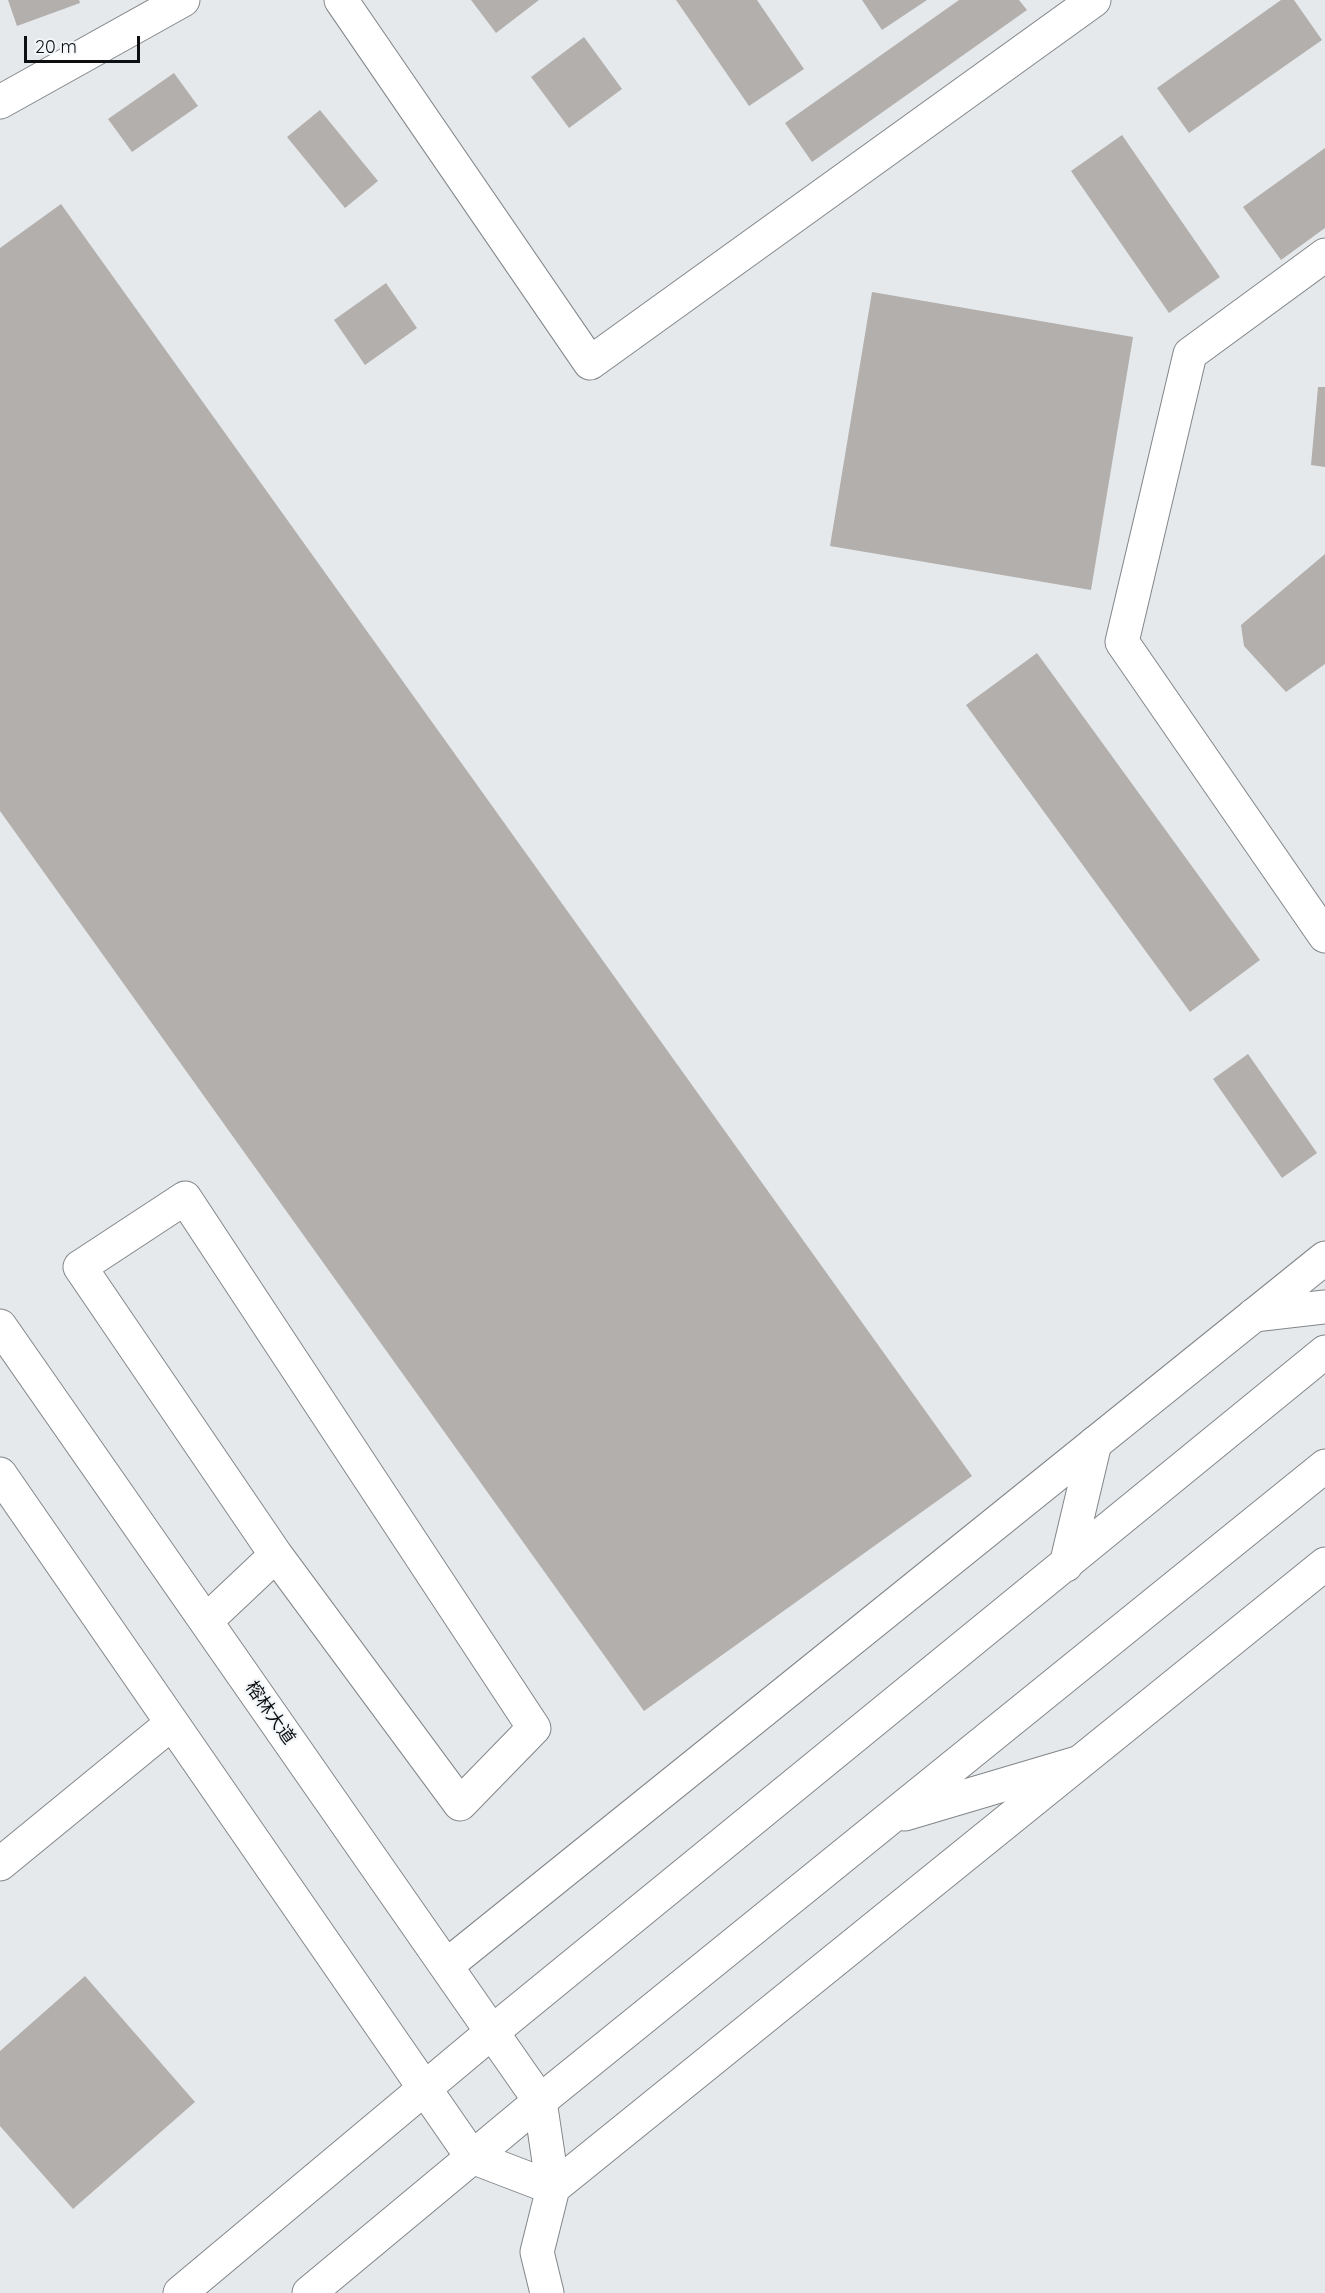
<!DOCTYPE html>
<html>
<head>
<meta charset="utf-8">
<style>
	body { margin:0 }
	#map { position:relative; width:1325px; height:2293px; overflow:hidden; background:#e6e9ec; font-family:Quicksand,sans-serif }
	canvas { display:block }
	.scale { position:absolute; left:24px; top:36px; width:116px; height:27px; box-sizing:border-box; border:3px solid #0e0f11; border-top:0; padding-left:8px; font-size:18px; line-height:21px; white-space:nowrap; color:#0e0f11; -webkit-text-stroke:4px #f3f6f9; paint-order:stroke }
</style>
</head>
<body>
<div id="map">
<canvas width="1325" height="2293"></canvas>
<div class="scale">20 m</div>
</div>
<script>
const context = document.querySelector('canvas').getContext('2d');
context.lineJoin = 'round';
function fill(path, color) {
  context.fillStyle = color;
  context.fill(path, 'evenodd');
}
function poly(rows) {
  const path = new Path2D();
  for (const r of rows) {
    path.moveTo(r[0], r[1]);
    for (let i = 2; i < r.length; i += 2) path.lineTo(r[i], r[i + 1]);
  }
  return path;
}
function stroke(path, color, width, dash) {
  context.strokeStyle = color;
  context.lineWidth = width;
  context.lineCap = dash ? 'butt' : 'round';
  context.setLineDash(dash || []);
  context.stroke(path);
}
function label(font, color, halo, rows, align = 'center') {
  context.font = font + ' Quicksand,"Noto Sans SC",sans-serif';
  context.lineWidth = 4.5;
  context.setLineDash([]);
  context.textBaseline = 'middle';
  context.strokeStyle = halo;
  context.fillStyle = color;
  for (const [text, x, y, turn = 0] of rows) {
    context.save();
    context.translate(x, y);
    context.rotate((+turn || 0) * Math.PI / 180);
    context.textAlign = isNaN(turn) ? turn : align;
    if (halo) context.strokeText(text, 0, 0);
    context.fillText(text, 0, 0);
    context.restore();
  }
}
fill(poly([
	[8,0,79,0,80,3,17,26],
	[471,0,539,0,496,33],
	[676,0,757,0,804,69,749,106],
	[862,0,927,0,882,30],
	[959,0,1019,0,1027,10,812,162,785,123],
	[1281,0,1294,0,1322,40,1189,133,1157,88],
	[584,37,622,89,569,128,531,77],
	[174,73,198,106,132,152,108,119],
	[320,110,378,181,345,208,287,137],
	[1122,135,1220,277,1169,313,1071,171],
	[1325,148,1325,228,1281,260,1243,207],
	[61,204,972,1476,644,1711,0,811,0,248],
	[386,283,417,328,365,365,334,320],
	[872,292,1133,337,1091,590,830,546],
	[1318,387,1325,387,1325,467,1311,465],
	[1325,554,1325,664,1286,692,1244,646,1241,625],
	[1037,653,1260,960,1190,1012,966,705],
	[1248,1054,1317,1153,1282,1178,1213,1079],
	[85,1976,195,2102,73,2209,0,2126,0,2051]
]), '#b2afac');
const minor = poly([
	[341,0,590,363,1094,0],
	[0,102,183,0],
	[1325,255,1190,354,1122,642,1325,936],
	[0,1326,540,2101,553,2188,537,2252,547,2293],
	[0,1474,472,2157,553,2188],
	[206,1621,276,1555,80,1267,185,1198,534,1728,460,1804,276,1555],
	[0,1864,171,1724],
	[446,1966,1325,1258],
	[553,2188,1325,1564]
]);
const major = poly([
	[1254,1315,1325,1307],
	[1066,1565,1095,1443],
	[905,1814,1077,1763],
	[180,2293,492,2032,1325,1352],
	[309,2293,540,2101,1325,1466]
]);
stroke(minor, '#838689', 35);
stroke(major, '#838689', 35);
stroke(minor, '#fff', 33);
stroke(major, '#fff', 33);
label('18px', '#0e0f11', '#f3f6f9', [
	["榕林大道",270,1713,55]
]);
</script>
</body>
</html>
